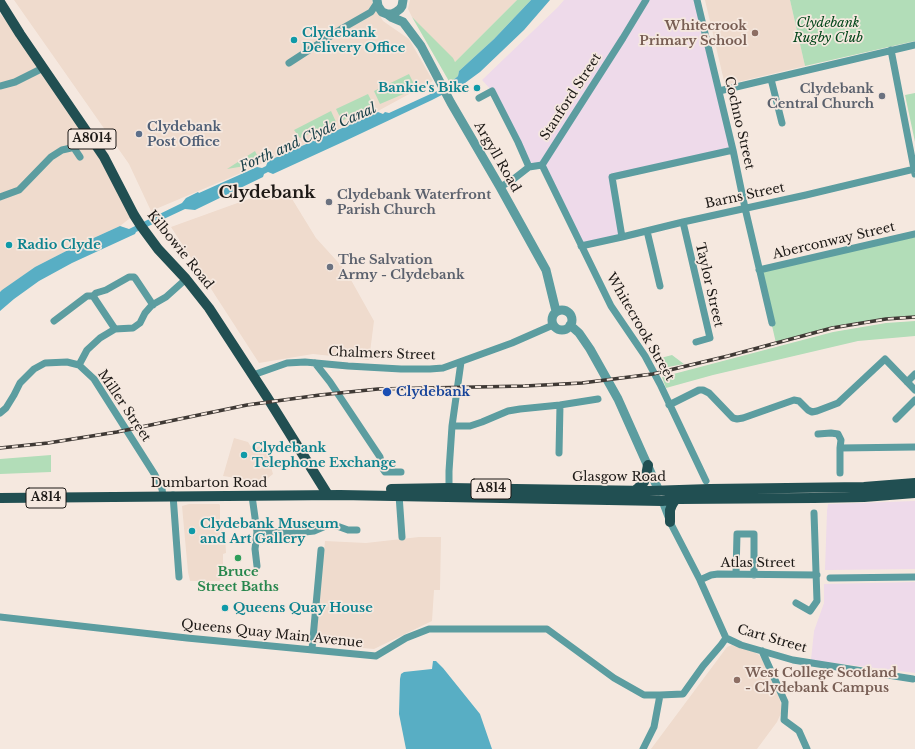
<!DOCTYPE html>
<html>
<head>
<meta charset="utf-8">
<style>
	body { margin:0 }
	canvas { display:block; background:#f5e8df }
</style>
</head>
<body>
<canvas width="915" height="749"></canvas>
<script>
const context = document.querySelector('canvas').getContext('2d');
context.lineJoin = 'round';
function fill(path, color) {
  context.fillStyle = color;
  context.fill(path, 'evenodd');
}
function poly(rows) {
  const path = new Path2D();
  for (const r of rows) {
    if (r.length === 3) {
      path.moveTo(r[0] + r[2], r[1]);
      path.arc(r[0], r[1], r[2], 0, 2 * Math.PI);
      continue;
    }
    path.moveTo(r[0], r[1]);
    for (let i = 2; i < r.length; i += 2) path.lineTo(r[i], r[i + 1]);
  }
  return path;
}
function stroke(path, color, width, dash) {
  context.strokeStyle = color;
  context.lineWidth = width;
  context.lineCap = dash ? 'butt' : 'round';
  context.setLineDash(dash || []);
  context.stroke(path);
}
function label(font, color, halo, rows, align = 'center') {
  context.font = font + ' "Libre Baskerville",serif';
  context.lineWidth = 3.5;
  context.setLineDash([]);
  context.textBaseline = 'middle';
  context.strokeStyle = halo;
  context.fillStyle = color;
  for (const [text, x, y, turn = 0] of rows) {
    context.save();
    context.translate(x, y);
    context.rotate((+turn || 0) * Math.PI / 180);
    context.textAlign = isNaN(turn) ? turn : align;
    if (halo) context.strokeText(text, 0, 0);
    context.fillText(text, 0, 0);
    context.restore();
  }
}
fill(poly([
	[14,0,372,0,372,2,383,21,409,39,433,81,378,111,234,176,151,211,129,164],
	[410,0,517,0,455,62,412,17,408,9],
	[705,0,790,0,805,66,725,85],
	[0,14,20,34,104,157,134,215,120,226,76,246,35,267,0,292],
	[279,188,289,194,316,238,346,271,374,321,369,360,313,354,259,363,171,227],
	[234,438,248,442,253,450,264,443,273,474,263,482,223,476],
	[189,504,219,504,220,505,220,524,225,536,226,553,223,554,223,563,220,581,190,581,188,572,182,506],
	[419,537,441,537,440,590,434,590,432,621,374,649,317,644,315,641,325,541,366,543],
	[732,645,754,652,759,655,762,659,780,700,782,711,777,722,757,749,651,749,727,647]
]), '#efdbcd');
fill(poly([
	[564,0,697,0,733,150,612,177,622,237,581,246,542,165,529,167,492,91,482,80,558,7],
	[915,501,915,569,825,570,827,511,828,504],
	[915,582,915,673,811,660,814,631,824,603,824,584]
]), '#eedaea');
fill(poly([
	[517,0,531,0,494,39,459,71,458,76,450,83,412,17,453,58,455,62],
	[790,0,915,0,915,41,805,66],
	[409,74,415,86,413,90,380,104,374,91],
	[915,93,915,142,905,95],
	[368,94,374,106,354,117,353,115,342,121,336,109],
	[331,111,336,122,300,138,294,130],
	[255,151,260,161,251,165,227,169],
	[915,234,915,317,886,319,832,328,776,343,759,270],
	[915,321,915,336,858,341,713,375,666,388,662,377,833,332,886,323],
	[672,355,684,364,663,368,657,359],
	[51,455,51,472,0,474,0,459]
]), '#b2ddb8');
fill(poly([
	[531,0,550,0,524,30,480,72,465,83,432,100,345,141,273,174,268,172,264,174,263,177,195,210,185,209,136,232,135,234,72,263,39,281,14,299,0,311,0,292,2,290,35,267,76,246,120,226,129,229,182,203,186,198,198,192,199,193,257,167,262,168,266,166,268,161,358,121,359,121,378,112,383,114,385,112,389,113,437,91,450,83,458,76,459,71,494,39],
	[433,661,436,661,443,668,480,714,492,749,406,749,399,714,400,679,401,674,404,672,432,669]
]), '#58aec4');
stroke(poly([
	[697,0,733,150,745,208,772,323],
	[891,50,915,174],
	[289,63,343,28,371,12,377,3],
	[771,79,782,123],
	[0,86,15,82,43,68],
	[719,91,915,45],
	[479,98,492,91,518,142,529,167],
	[542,165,611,306,645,356,660,384,706,481],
	[500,187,511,181,529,167,542,165,623,38,646,0],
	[0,197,19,190,51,157,62,150,71,148,74,148,80,157],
	[683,222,710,338,696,342],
	[647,231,660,286],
	[622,237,612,177,733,150],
	[581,246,622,237,683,222,806,195,915,169],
	[759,270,915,234],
	[93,296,96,293,106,290,129,277,134,277,135,278,153,305],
	[54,321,87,296,93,296,115,329],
	[315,363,330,382,380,457,383,469,385,472,401,472],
	[79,365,87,350,100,338,115,329,133,328,140,323,145,313,152,305,166,297,186,279],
	[253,375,287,363,305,362,348,366,401,369,430,369,443,368,512,343,553,325],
	[907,382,915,374],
	[669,405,699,390,703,390,709,393,733,418,737,419,743,418,794,400,799,401,808,410,812,412,817,411,838,403,885,359,915,390],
	[0,413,6,408,14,395,20,383,34,369,45,363,67,362,79,365,94,379,155,475,162,489,163,496],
	[896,419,915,400],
	[452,426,470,426,482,422,508,411,520,409,560,405,598,399],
	[818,434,831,433,838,434,841,440,840,448,840,473],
	[840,448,915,447],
	[559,453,560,405],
	[449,488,449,471,452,426,461,362],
	[173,495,179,577],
	[399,495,402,537],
	[252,496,257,532,255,549,257,566],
	[662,501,670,522,700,580,726,638,741,645,793,660,913,679],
	[257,532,296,533,314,531,328,525,337,526,348,530,357,530],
	[736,574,737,534,754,534,754,575],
	[830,578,915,577],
	[700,580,711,575,718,574,817,575],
	[796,603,810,611,817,601,814,513],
	[0,617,187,638,376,656,406,638,429,629,547,629,614,678,644,695,660,695],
	[312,649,321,550],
	[762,651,785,702,784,720,799,731,807,749],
	[643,749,654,727,660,695,683,694,703,666,721,645,726,638]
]), '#5c9da0', 7);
stroke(poly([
	[377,0,378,6,382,12,387,14,392,14,396,12,400,9,402,6,403,0],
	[387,14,391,17,403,22,421,46,451,103,500,187,546,270,556,311],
	[562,320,10],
	[570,325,579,333,590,349,618,399,659,491]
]), '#5c9da0', 9);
stroke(poly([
	[0,2,20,34,104,157,134,215,141,226,158,249,186,279,209,308,267,397,328,495],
	[391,489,449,488,649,491,710,489,864,487,915,483],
	[635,491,644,482,646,476,648,465],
	[0,498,340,495,662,501,679,499,814,498,864,497,915,493],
	[670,522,670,510,672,505,675,500]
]), '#214f52', 10);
const rail = poly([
	[0,448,48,443,117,432,247,405,320,395,378,389,525,386,582,383,653,374,728,356,832,328,886,319,915,317]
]);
stroke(rail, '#3f3935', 3.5);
stroke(rail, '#f5e8df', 2, [6]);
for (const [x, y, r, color] of [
	[755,33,4,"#8d6e63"],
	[294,40,4,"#0f9aa8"],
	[477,88,4,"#0f9aa8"],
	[882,96,4,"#6b7280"],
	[139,134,4,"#5c6f8a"],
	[329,202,4,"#6b7280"],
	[9,245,4,"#0f9aa8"],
	[330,267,4,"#6b7280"],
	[387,392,5,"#1a4fb4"],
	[244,455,4,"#0f9aa8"],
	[192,531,4,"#0f9aa8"],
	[238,558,4,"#2e9e5b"],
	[225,608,4,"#0f9aa8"],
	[737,680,4,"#8d6e63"]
]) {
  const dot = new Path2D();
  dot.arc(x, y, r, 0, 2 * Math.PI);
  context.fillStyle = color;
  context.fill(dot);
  stroke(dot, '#f5e8df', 1.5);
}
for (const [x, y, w] of [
	[92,139,48],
	[491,489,40],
	[46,498,40]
]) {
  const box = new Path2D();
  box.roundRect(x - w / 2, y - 10, w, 20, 3);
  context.fillStyle = '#f5e8df';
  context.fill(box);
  stroke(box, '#1d1916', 1);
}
label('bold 12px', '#1d1916', null, [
	["A8014",92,139],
	["A814",491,489],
	["A814",46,498]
]);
label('italic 13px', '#03461a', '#f5e8df', [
	["Clydebank",828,23],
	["Rugby Club",828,38]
]);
label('bold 13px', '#785e54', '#f5e8df', [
	["Whitecrook",747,26],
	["Primary School",747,41],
	["West College Scotland",745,673,"left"],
	["- Clydebank Campus",745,688,"left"]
], 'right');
label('bold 13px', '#0d838f', '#f5e8df', [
	["Clydebank",302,33],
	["Delivery Office",302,48],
	["Bankie's Bike",469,88,"right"],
	["Radio Clyde",17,245],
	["Clydebank",252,448],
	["Telephone Exchange",252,463],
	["Clydebank Museum",200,524],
	["and Art Gallery",200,539],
	["Queens Quay House",233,608]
], 'left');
label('bold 13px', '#5b616d', '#f5e8df', [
	["Clydebank",874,89,"right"],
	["Central Church",874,104,"right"],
	["Clydebank Waterfront",337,195],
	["Parish Church",337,210],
	["The Salvation",338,260],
	["Army - Clydebank",338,275]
], 'left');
label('13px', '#1d1916', '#f5e8df', [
	["Stanford Street",571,97,-57],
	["Cochno Street",739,123,77],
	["Argyll Road",497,157,60],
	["Barns Street",745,196,-12],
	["Aberconway Street",834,241,-13],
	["Kilbowie Road",180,250,51],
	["Taylor Street",709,285,77],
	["Whitecrook Street",640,327,60],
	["Chalmers Street",382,354,2],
	["Miller Street",124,406,56],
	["Glasgow Road",619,477],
	["Dumbarton Road",209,483],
	["Atlas Street",758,563],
	["Queens Quay Main Avenue",272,634,6],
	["Cart Street",772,639,16]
]);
label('bold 13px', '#4e5e75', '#f5e8df', [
	["Clydebank",147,127],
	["Post Office",147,142]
], 'left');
label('bold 13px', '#164399', '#f5e8df', [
	["Clydebank",396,392]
], 'left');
label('bold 13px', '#27864d', '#f5e8df', [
	["Bruce",238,572],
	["Street Baths",238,587]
]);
label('italic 14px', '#173f48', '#f5e8df', [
	["Forth and Clyde Canal",308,138,-24]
]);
label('bold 17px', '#1d1916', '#f5e8df', [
	["Clydebank",267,193]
]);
</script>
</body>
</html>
